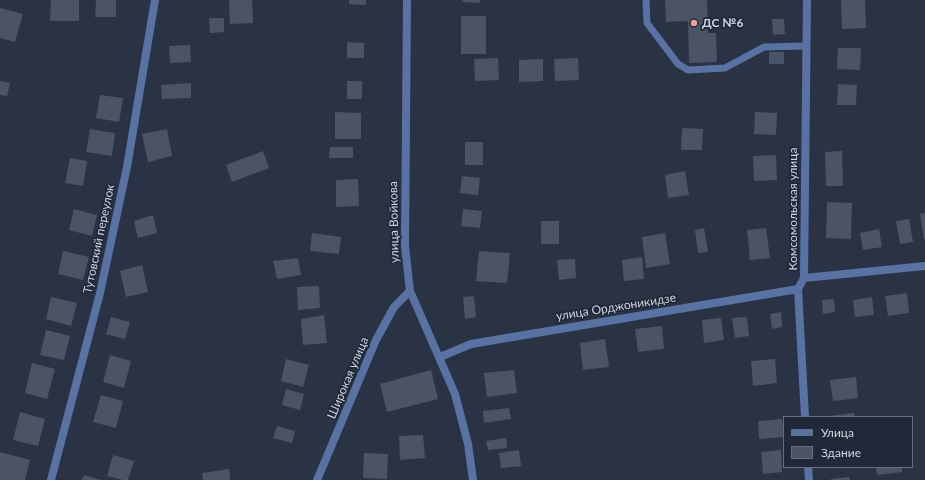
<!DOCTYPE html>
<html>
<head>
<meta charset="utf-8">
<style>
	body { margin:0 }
	#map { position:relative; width:925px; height:480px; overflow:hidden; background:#293343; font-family:Lato,sans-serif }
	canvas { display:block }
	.legend { position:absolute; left:783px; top:416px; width:130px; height:52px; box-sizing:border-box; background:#202939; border:1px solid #666e7c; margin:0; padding:5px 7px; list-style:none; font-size:12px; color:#cfd5e0 }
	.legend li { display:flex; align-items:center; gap:8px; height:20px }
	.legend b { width:20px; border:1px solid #666e7c }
</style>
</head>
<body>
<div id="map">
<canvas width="925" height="480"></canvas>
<ul class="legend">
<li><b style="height:5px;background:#5873a3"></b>Улица</li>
<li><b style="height:11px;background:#4a5466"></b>Здание</li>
</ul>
</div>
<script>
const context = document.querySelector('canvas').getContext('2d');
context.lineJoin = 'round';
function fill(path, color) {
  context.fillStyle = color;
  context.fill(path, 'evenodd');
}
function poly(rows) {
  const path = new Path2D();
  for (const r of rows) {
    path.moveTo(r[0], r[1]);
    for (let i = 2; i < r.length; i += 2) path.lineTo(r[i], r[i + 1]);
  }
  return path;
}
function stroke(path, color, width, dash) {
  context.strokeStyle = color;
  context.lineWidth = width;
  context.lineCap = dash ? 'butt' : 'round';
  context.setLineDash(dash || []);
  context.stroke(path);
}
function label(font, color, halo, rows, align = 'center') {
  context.font = font + ' Lato,sans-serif';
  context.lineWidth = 3.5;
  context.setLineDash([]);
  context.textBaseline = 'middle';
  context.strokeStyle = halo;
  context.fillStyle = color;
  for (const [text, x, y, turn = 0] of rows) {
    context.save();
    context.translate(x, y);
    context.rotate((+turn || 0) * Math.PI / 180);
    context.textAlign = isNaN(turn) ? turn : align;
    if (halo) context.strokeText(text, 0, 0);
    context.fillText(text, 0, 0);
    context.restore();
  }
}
fill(poly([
	[51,0,79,0,79,21,50,21],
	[96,0,116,0,116,17,95,17],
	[229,0,252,0,253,23,230,24],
	[349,0,366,0,366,5,349,4],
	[463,0,480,0,480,3,462,2],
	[665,0,707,0,708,33,716,33,717,62,689,63,688,21,666,22],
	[841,0,865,0,866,28,842,29],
	[0,8,23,14,15,42,0,38],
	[461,16,486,16,486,54,461,54],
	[209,18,224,18,224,32,210,33],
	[772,19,784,19,785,34,773,35],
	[347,42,364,43,364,58,347,58],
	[190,45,191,62,170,63,169,46],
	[838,48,861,48,860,70,837,69],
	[769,52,784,52,784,64,769,64],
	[498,58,499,80,475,81,474,59],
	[578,58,579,80,555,81,554,59],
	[543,59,543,81,519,82,519,60],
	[0,81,10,83,7,96,0,95],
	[347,81,362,81,362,99,347,99],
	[191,83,191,98,162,99,161,85],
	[838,84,857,85,856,105,837,105],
	[100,95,123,98,119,122,96,118],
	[335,112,361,113,361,139,335,139],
	[755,112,777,113,776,135,754,134],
	[682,128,703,129,702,150,681,150],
	[90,129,115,133,112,156,86,152],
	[167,129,172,156,148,162,142,134],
	[465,142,483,142,483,165,465,165],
	[330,147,353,147,353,158,329,158],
	[263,151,269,168,232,182,226,165],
	[842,151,843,186,826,186,825,152],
	[776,155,777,180,754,181,753,156],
	[70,158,87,161,83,186,65,183],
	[685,171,689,195,668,198,665,175],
	[462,176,480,178,478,195,460,193],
	[358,179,359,206,336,207,336,180],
	[827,202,852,203,851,239,826,238],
	[74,209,97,215,92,236,69,230],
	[463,209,482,211,480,228,461,226],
	[925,213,925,239,924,239,920,214],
	[153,215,157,233,138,238,134,221],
	[909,219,913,242,900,244,896,221],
	[541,221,559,221,559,244,541,244],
	[704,228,708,252,698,253,695,230],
	[766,228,770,258,750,260,747,230],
	[879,229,882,247,863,250,860,233],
	[312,233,341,237,339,254,310,251],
	[665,233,670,264,646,268,642,237],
	[63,251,89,257,83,280,58,274],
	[479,251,510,253,507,283,476,281],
	[642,257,644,279,624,281,622,260],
	[298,258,301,275,277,279,273,261],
	[575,259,576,278,559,280,557,260],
	[142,265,148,292,126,297,120,271],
	[319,286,320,308,298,310,297,287],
	[907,293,909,313,888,316,885,296],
	[474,296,476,317,465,319,463,297],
	[51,297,77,303,71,326,46,319],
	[872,297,874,315,855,317,853,300],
	[834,299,835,312,823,314,822,300],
	[781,312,782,327,772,329,770,314],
	[324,315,327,343,303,345,301,319],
	[111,317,130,322,125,339,106,334],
	[747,317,749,336,735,338,732,318],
	[721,318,724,340,704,343,702,320],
	[662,326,664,349,638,352,635,329],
	[46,330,70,336,64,360,40,355],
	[605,339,609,367,583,370,580,343],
	[110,355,131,361,124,388,103,382],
	[286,359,309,365,303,387,281,381],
	[775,359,777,383,753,386,751,361],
	[32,363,55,369,47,399,25,393],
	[431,370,438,399,387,412,380,384],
	[514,370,517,393,487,397,484,373],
	[856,377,858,398,833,401,830,380],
	[286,389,304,394,300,410,282,405],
	[101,395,123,401,116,428,93,422],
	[509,408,511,419,484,423,483,411],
	[20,412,45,419,38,446,13,440],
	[854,413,855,417,829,417,829,416],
	[782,419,784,437,759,439,758,421],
	[277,426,295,431,292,443,273,438],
	[423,435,425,458,400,460,399,436],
	[506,438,507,448,488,450,486,441],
	[519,450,521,466,501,468,499,453],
	[781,450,782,472,763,474,761,452],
	[0,452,30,460,25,480,0,480],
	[364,453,388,454,387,479,363,478],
	[113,455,134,461,128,480,123,480,107,476],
	[876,467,902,467,902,472,877,475],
	[229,469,230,480,203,480,202,473],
	[84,475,101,480,82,480],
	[849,477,850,480,831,480,831,479]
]), '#4a5466');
stroke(poly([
	[646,0,647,23,678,64,688,70,725,68,764,47,806,46]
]), '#5873a3', 7);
stroke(poly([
	[407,0,405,246,410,291,455,394,468,444,473,480],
	[804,278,925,266],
	[440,357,471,344,798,289],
	[805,417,798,289,804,278,807,0],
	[808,467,809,480],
	[51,480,100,293,127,167,155,0],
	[317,480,376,340,394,307,410,291]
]), '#5873a3', 8);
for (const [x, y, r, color] of [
	[694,23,4,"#f59c93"]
]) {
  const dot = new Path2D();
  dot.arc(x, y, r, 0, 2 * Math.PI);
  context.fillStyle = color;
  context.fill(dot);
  stroke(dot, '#202939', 1.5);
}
label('bold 12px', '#cfd5e0', '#202939', [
	["ДС №6",702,23]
], 'left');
label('12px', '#cfd5e0', '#202939', [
	["Комсомольская улица",793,209,-90],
	["улица Войкова",394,222,-91],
	["Тутовский переулок",99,239,-78],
	["улица Орджоникидзе",616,307,-9],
	["Широкая улица",348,378,-67]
]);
</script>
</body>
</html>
